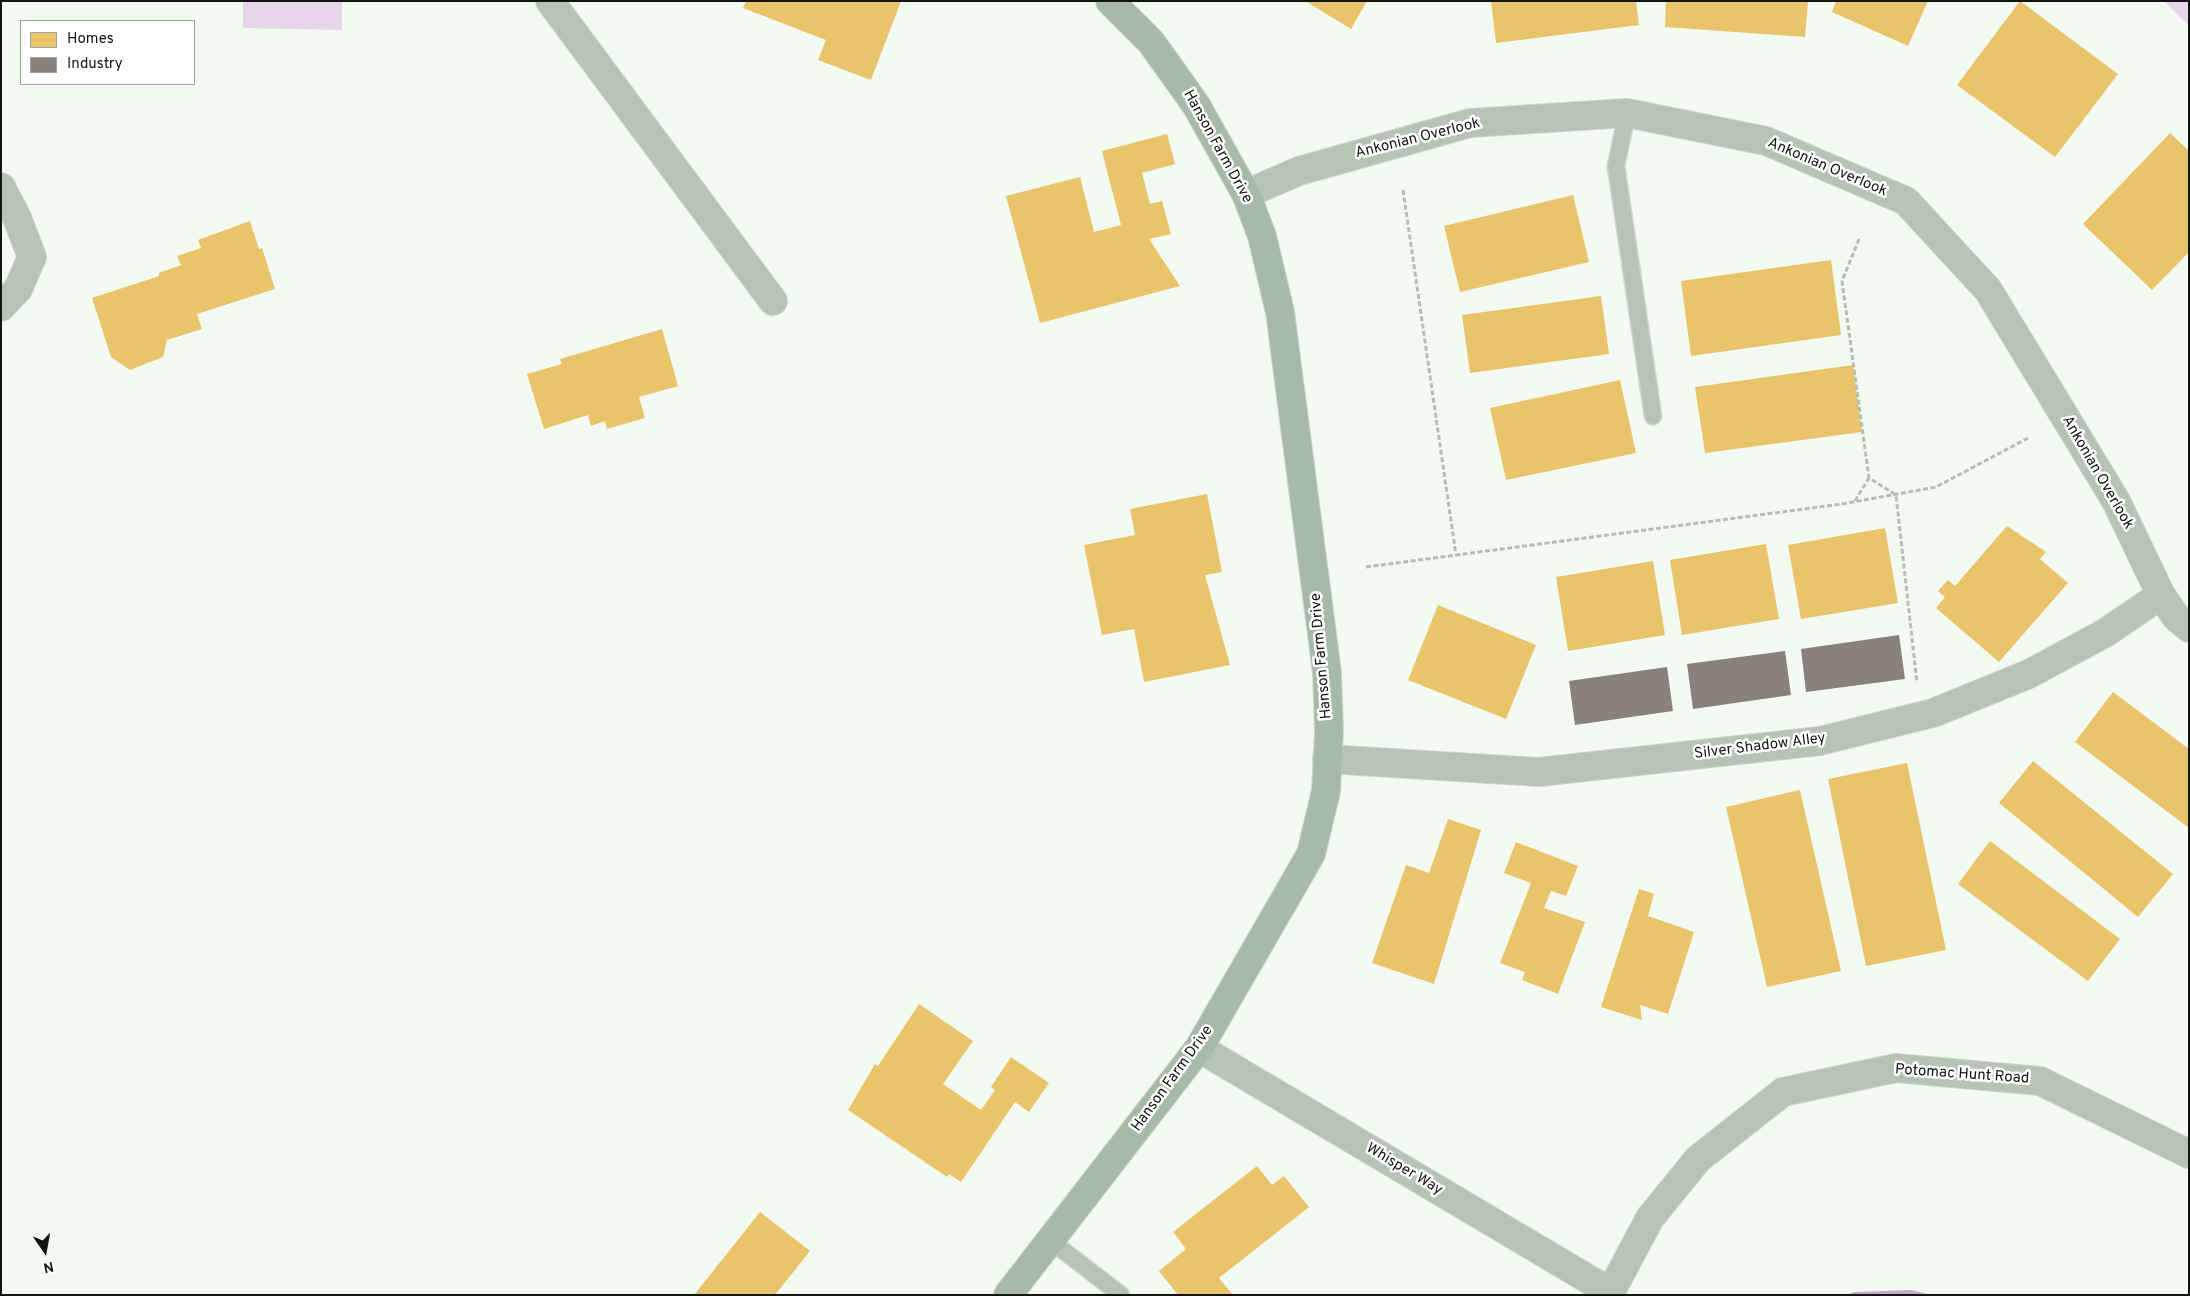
<!DOCTYPE html>
<html>
<head>
<meta charset="utf-8">
<style>
	body { margin:0 }
	#map { position:relative; width:2190px; height:1296px; overflow:hidden; background:#f2faf2; font-family:Overpass,sans-serif }
	canvas { display:block }
	.frame { position:absolute; inset:0; border:2px solid #101510; pointer-events:none }
	.legend { position:absolute; left:20px; top:20px; width:175px; height:65px; box-sizing:border-box; background:#fff; border:1px solid #9fa19f; margin:0; padding:6px 9px; list-style:none; font-size:15px; color:#101510 }
	.legend li { display:flex; align-items:center; gap:10px; height:25px }
	.legend b { width:25px; border:1px solid #9fa19f }
	.north { position:absolute; left:20px; top:1226px; width:50px; height:50px; -webkit-text-stroke:4px #fff; paint-order:stroke; rotate:168deg; font-size:14px; font-weight:700; line-height:20px; text-align:center; color:#101510 }
	.north::after { content:''; display:block; margin:auto; width:18px; height:22px; background:#101510; clip-path:polygon(50% 0,100% 100%,50% 72%,0 100%) }
</style>
</head>
<body>
<div id="map">
<canvas width="2190" height="1296"></canvas>
<div class="frame"></div>
<ul class="legend">
<li><b style="height:14px;background:#e9c46a"></b>Homes</li>
<li><b style="height:14px;background:#8a817c"></b>Industry</li>
</ul>
<div class="north">N</div>
</div>
<script>
const context = document.querySelector('canvas').getContext('2d');
context.lineJoin = 'round';
function fill(path, color) {
  context.fillStyle = color;
  context.fill(path, 'evenodd');
}
function poly(rows) {
  const path = new Path2D();
  for (const r of rows) {
    path.moveTo(r[0], r[1]);
    for (let i = 2; i < r.length; i += 2) path.lineTo(r[i], r[i + 1]);
  }
  return path;
}
function stroke(path, color, width, dash) {
  context.strokeStyle = color;
  context.lineWidth = width;
  context.lineCap = dash ? 'butt' : 'round';
  context.setLineDash(dash || []);
  context.stroke(path);
}
function label(font, color, halo, rows, align = 'center') {
  context.font = font + ' Overpass,sans-serif';
  context.lineWidth = 5;
  context.setLineDash([]);
  context.textBaseline = 'middle';
  context.strokeStyle = halo;
  context.fillStyle = color;
  for (const [text, x, y, turn = 0] of rows) {
    context.save();
    context.translate(x, y);
    context.rotate((+turn || 0) * Math.PI / 180);
    context.textAlign = isNaN(turn) ? turn : align;
    if (halo) context.strokeText(text, 0, 0);
    context.fillText(text, 0, 0);
    context.restore();
  }
}
fill(poly([
	[243,1,342,1,342,30,243,28],
	[2164,1,2189,1,2189,26]
]), '#e8d4eb');
fill(poly([
	[1912,1290,1931,1295,1847,1295,1854,1292]
]), '#cda5d2');
fill(poly([
	[746,1,901,1,871,80,818,60,826,40,743,8],
	[1305,1,1367,1,1351,29],
	[1491,1,1636,1,1639,25,1496,43],
	[1666,1,1808,1,1805,37,1665,27],
	[1836,1,1928,1,1908,46,1832,12],
	[2020,1,2118,74,2055,157,1957,85],
	[2170,133,2189,151,2189,252,2152,290,2083,224],
	[1167,134,1175,164,1142,173,1150,204,1162,201,1171,234,1149,239,1180,286,1040,323,1006,196,1080,177,1094,232,1121,225,1102,151],
	[1573,195,1589,262,1460,292,1444,226],
	[250,221,259,249,262,248,275,289,197,314,202,329,167,340,163,357,130,370,111,357,92,298,159,276,159,273,181,265,177,256,201,248,198,240],
	[1831,260,1841,335,1691,356,1681,281],
	[1601,296,1609,354,1470,373,1462,315],
	[662,329,678,386,639,397,645,418,607,429,605,421,591,426,588,415,544,429,527,374,562,364,560,359],
	[1853,365,1862,432,1705,453,1695,387],
	[1620,380,1636,453,1506,480,1490,408],
	[1207,494,1222,572,1205,575,1230,665,1144,682,1134,629,1102,635,1084,545,1135,535,1130,509],
	[2007,526,2046,552,2040,559,2068,583,1999,662,1936,608,1945,597,1938,591,1948,580,1955,586],
	[1885,528,1898,603,1801,619,1788,545],
	[1766,544,1779,619,1682,635,1670,560],
	[1653,561,1665,635,1568,651,1556,577],
	[1438,605,1536,645,1506,719,1408,680],
	[2113,692,2189,749,2189,828,2075,742],
	[2033,761,2173,874,2138,917,1999,803],
	[1907,763,1946,950,1866,966,1828,779],
	[1800,790,1841,971,1767,987,1726,807],
	[1448,819,1481,830,1434,984,1372,963,1406,865,1429,873],
	[1990,841,2120,939,2088,981,1958,884],
	[1516,842,1578,866,1566,896,1551,891,1544,908,1585,922,1558,994,1522,980,1525,972,1500,963,1531,883,1504,873],
	[1639,889,1654,894,1648,916,1694,932,1668,1014,1640,1005,1642,1020,1601,1007],
	[919,1004,973,1041,943,1084,981,1110,995,1090,991,1087,1011,1057,1049,1083,1029,1112,1015,1102,961,1182,949,1174,947,1177,848,1110,875,1064,878,1066],
	[1257,1166,1272,1185,1284,1176,1309,1207,1219,1278,1233,1295,1178,1295,1159,1271,1186,1249,1173,1232],
	[760,1212,810,1251,775,1295,694,1295]
]), '#e9c46a');
fill(poly([
	[1899,635,1905,679,1806,692,1801,649],
	[1785,651,1791,695,1693,709,1687,664],
	[1667,667,1673,711,1575,725,1569,681]
]), '#8a817c');
const lane = poly([
	[1627,113,1616,166,1653,416],
	[1051,1241,1121,1295]
]);
const street = poly([
	[550,1,773,301],
	[1,187,17,218,32,257,18,289,1,307],
	[1246,194,1299,171,1470,123,1627,113,1766,141,1906,201,1988,290,2116,501,2161,595,2176,617,2189,628],
	[1327,759,1539,772,1820,741,1933,713,2029,674,2105,633,2161,595],
	[1199,1048,1610,1292],
	[1609,1295,1650,1218,1698,1159,1783,1092,1896,1068,2040,1081,2189,1154]
]);
const secondary = poly([
	[1008,1295,1199,1048,1311,854,1326,791,1329,731,1327,673,1280,312,1262,236,1246,194,1196,105,1151,42,1110,1]
]);
stroke(lane, '#cfd5cf', 19);
stroke(street, '#cfd5cf', 30);
stroke(secondary, '#cfd5cf', 30);
stroke(poly([
	[1403,190,1456,555],
	[1859,239,1842,281,1869,478,1896,495,1917,683],
	[1855,501,1869,478],
	[1366,567,1842,504,1936,487,2030,437]
]), '#b5beb4', 3, [5, 2.5]);
stroke(lane, '#b6c4b5', 16);
stroke(street, '#b6c4b5', 28);
stroke(secondary, '#a7b9a7', 28);
label('15px', '#101510', '#fff', [
	["Ankonian Overlook",1418,139,-14],
	["Hanson Farm Drive",1217,147,61],
	["Ankonian Overlook",1827,168,23],
	["Ankonian Overlook",2097,473,60],
	["Hanson Farm Drive",1322,656,-95],
	["Silver Shadow Alley",1760,747,-7],
	["Potomac Hunt Road",1962,1075,4],
	["Hanson Farm Drive",1173,1079,-54],
	["Whisper Way",1404,1170,31]
]);
</script>
</body>
</html>
